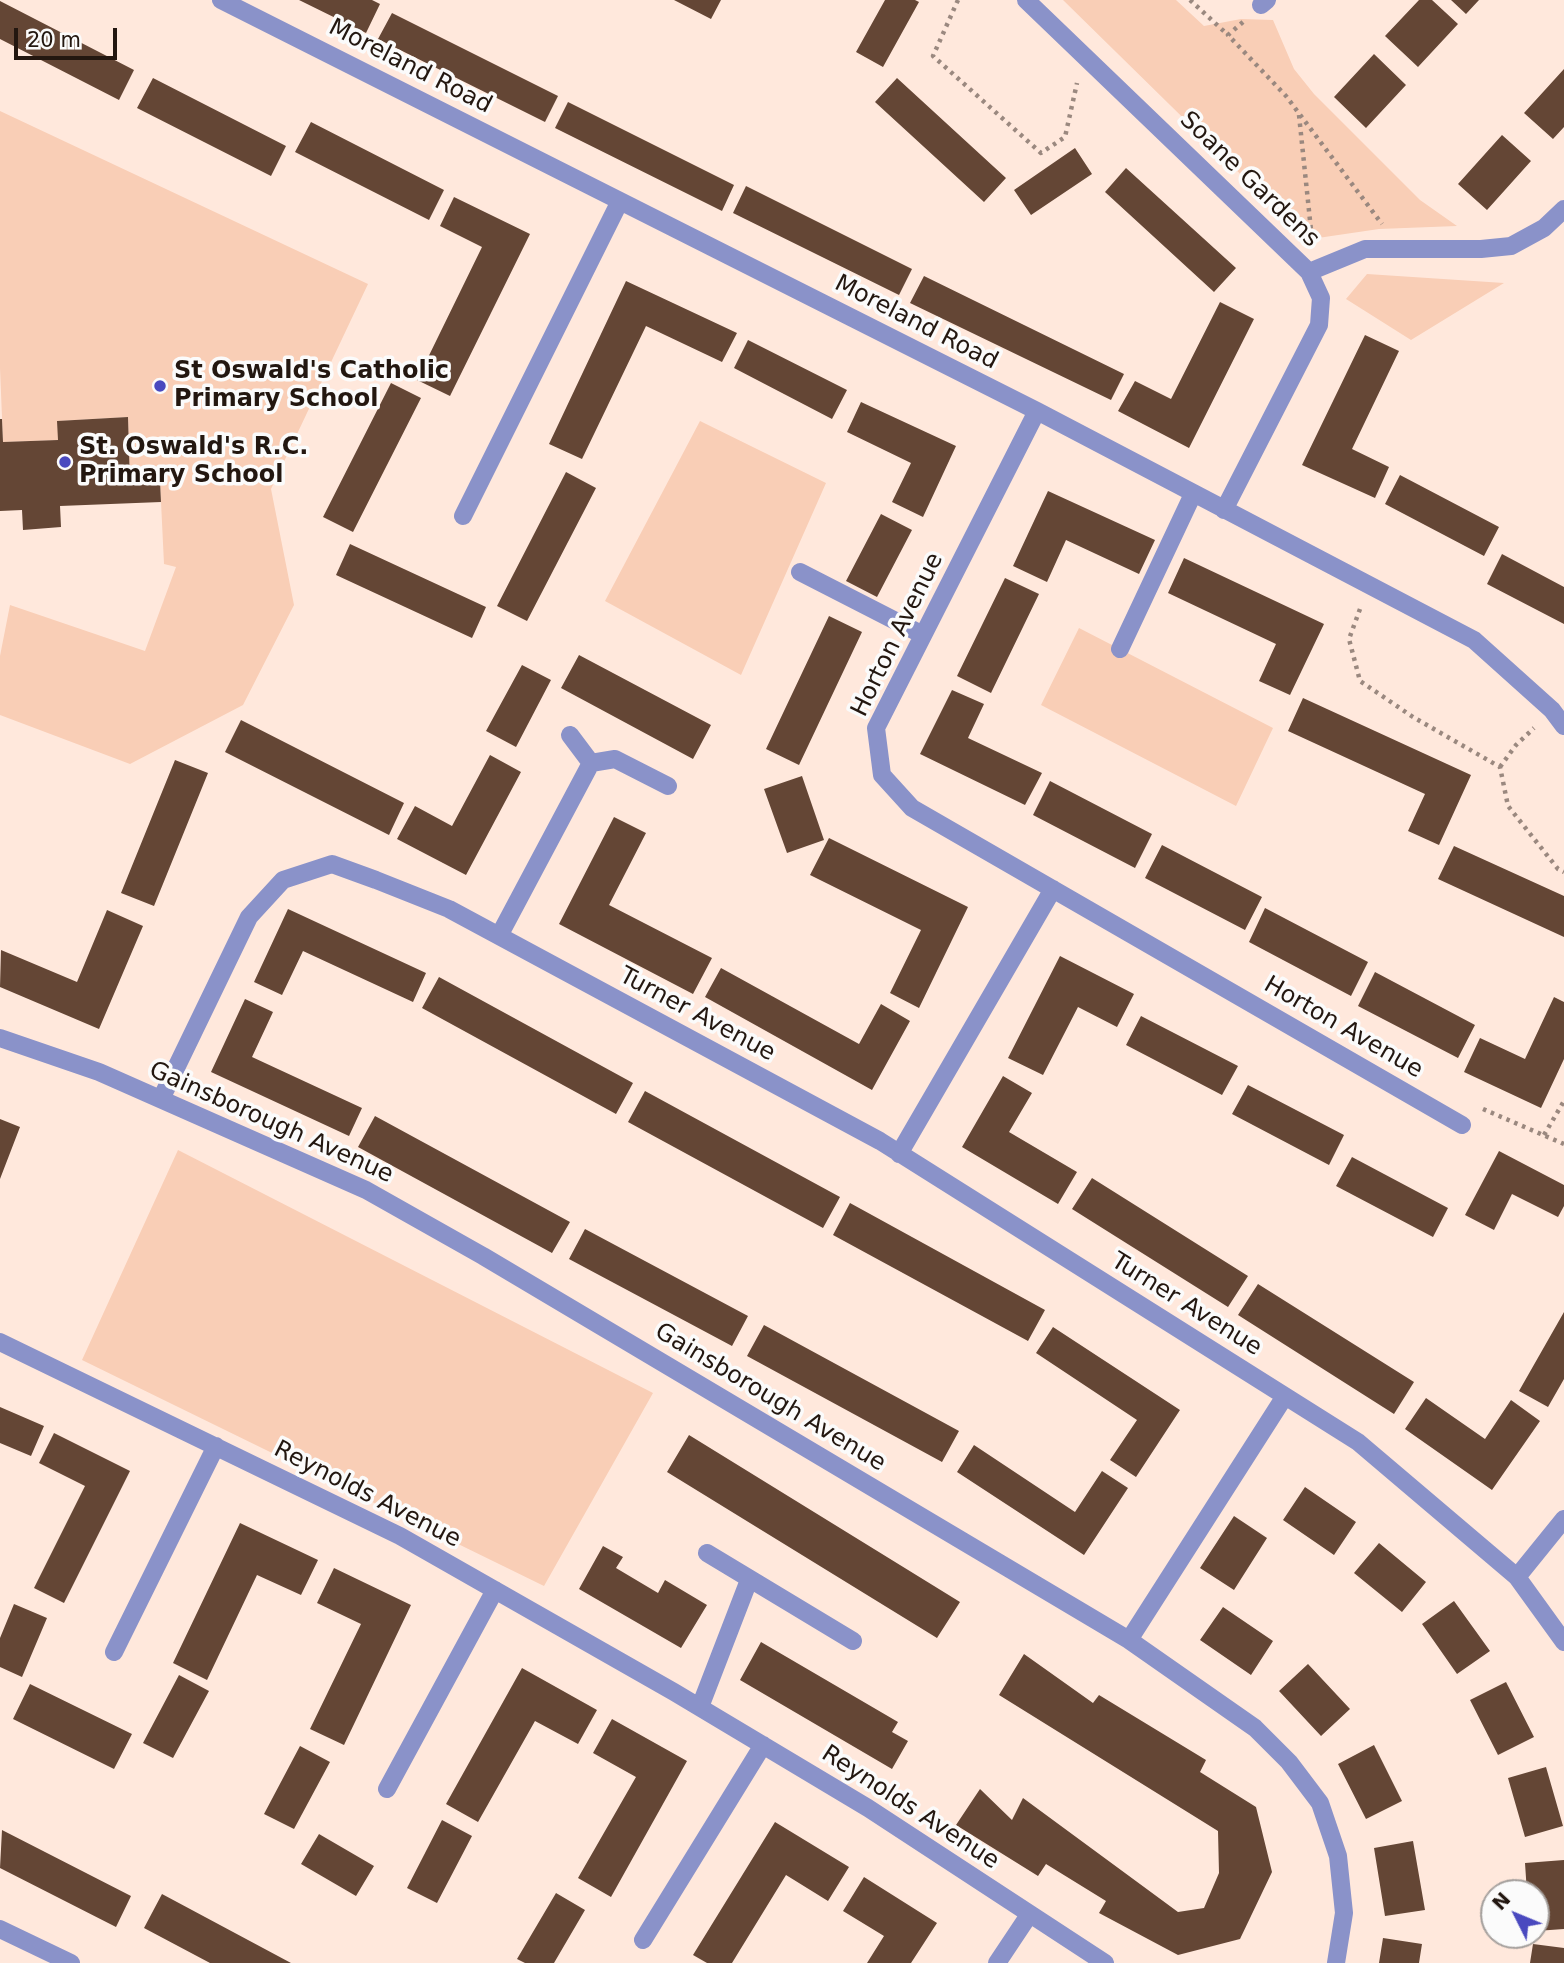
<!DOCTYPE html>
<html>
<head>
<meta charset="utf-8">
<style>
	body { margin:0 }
	#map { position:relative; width:1564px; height:1963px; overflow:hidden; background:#ffe8dc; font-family:"DejaVu Sans",sans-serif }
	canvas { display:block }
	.north { position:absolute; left:1480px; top:1879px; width:70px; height:70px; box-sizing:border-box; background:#fbfbfb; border:2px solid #a5a09d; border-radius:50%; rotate:313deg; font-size:19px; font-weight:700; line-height:28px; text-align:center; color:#231710 }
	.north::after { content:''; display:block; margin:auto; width:24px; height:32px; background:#4a49bf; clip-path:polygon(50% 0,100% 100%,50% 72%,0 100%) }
	.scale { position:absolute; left:14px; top:28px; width:103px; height:32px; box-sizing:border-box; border:4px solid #231710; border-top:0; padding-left:9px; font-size:21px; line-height:24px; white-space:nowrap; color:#231710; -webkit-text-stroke:5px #fbfbfb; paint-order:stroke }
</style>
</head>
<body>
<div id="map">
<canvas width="1564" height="1963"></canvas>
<div class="north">N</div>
<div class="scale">20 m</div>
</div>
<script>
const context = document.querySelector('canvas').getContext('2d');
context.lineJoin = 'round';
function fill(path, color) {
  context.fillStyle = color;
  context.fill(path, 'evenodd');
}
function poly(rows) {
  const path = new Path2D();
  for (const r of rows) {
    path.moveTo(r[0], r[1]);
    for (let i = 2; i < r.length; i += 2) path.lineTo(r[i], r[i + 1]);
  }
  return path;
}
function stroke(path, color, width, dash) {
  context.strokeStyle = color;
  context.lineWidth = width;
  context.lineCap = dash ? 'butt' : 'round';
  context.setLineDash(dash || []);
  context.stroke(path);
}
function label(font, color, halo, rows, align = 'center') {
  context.font = font + ' "DejaVu Sans",sans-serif';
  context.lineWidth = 7;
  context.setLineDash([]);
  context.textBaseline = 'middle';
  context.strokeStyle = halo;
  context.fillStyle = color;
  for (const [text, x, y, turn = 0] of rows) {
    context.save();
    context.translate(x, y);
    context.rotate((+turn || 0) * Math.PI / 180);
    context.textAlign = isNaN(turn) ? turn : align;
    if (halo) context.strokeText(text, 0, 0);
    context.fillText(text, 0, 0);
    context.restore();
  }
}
fill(poly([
	[1063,0,1176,0,1204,26,1241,19,1273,20,1294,69,1314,94,1420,200,1457,226,1379,229,1311,239,1277,210],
	[0,111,368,284,271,489,294,605,243,705,130,764,0,715,0,656,10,605,145,651,176,567,164,564,160,481,130,483,128,417,58,421,58,440,3,442,0,368],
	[1367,274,1504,283,1411,340,1346,299],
	[700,421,826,483,741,675,605,601],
	[1079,628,1273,728,1236,806,1041,705],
	[178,1150,653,1393,544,1586,82,1360]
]), '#f9ceb6');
fill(poly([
	[299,0,372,0,380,4,366,33],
	[674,0,721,0,711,19],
	[885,0,915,0,919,2,883,67,856,52],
	[1419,0,1432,0,1458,24,1418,67,1385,36],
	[1451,0,1479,0,1466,14],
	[0,1,134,70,119,100,0,39],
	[392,13,558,96,545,122,378,39],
	[1374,54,1406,85,1366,128,1334,97],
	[1564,69,1564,127,1553,139,1524,113],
	[153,78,286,146,271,176,137,108],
	[897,78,1006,178,984,202,875,102],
	[568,102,734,185,722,211,555,128],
	[311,122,444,190,429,220,295,152],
	[1502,135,1531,161,1487,210,1458,184],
	[1075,148,1092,174,1031,215,1014,190],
	[1126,168,1236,268,1214,292,1105,192],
	[746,186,912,269,899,295,733,213],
	[454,197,530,234,450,396,417,380,482,247,440,226],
	[924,276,1124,374,1111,400,910,303],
	[626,281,737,333,722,362,646,326,582,459,549,444],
	[1220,302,1254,319,1189,448,1118,411,1135,381,1171,399],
	[1365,335,1399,351,1352,449,1389,467,1375,498,1302,465],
	[748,340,847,390,832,419,734,368],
	[391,383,421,398,353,532,323,517],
	[861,402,956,446,923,517,892,502,911,463,847,432],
	[128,417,130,483,160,481,161,502,60,506,61,527,23,530,22,510,0,511,0,419,2,419,3,442,58,440,57,421],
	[566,472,596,488,527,621,497,606],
	[1400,475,1499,527,1484,556,1385,504],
	[1048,491,1155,540,1139,574,1066,540,1047,582,1013,566],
	[881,514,912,530,877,597,846,581],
	[350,544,486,607,472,638,336,575],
	[1502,554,1564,587,1564,624,1487,584],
	[1184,558,1324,624,1290,695,1259,681,1276,644,1168,593],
	[1005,578,1039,594,991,693,957,676],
	[829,616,862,632,799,765,766,749],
	[579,655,711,725,693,759,561,688],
	[522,665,551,680,516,747,486,731],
	[952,690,984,704,968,738,1042,773,1025,805,920,754],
	[1303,698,1471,775,1439,845,1408,831,1425,794,1288,731],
	[241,720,404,803,389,835,225,752],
	[490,755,521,772,466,875,397,839,415,806,452,826],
	[175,760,208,773,154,906,121,893],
	[802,776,824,840,787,853,764,789],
	[1050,781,1152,834,1135,868,1033,815],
	[614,817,646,833,609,905,712,958,693,994,559,924],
	[829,838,968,907,919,1008,890,993,921,930,810,875],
	[1162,845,1262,897,1245,930,1145,878],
	[1454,846,1564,896,1564,937,1438,879],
	[1265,908,1368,962,1351,996,1249,942],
	[288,909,426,973,413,1002,303,951,282,995,254,982],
	[107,910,143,926,99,1029,0,987,1,950,77,982],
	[1060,956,1134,994,1117,1027,1078,1007,1043,1075,1008,1058],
	[721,968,859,1044,881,1004,910,1021,872,1090,705,997],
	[1375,972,1475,1025,1458,1058,1358,1006],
	[439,977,633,1083,616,1114,422,1008],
	[1554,997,1564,1002,1564,1059,1541,1108,1464,1072,1480,1038,1525,1059],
	[245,999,273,1012,252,1057,362,1108,349,1136,211,1072],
	[1141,1016,1238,1066,1222,1095,1126,1045],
	[1003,1076,1032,1093,1009,1132,1077,1172,1058,1204,962,1147],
	[1248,1085,1344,1135,1329,1165,1232,1114],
	[645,1091,840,1197,823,1228,628,1122],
	[375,1116,570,1222,552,1253,358,1147],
	[0,1119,20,1127,0,1179],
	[1499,1151,1564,1185,1564,1206,1558,1217,1512,1194,1494,1230,1465,1215],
	[1352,1157,1448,1208,1433,1237,1336,1186],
	[1092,1178,1248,1276,1228,1307,1072,1209],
	[850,1203,1045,1310,1028,1341,833,1235],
	[585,1229,748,1316,732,1346,569,1259],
	[1258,1284,1414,1382,1394,1414,1238,1315],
	[1564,1312,1564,1379,1548,1407,1519,1391],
	[764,1325,959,1431,942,1462,747,1356],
	[1053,1327,1180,1410,1136,1477,1110,1460,1137,1420,1036,1353],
	[1426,1398,1485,1439,1511,1400,1540,1421,1492,1490,1405,1429],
	[0,1407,44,1426,31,1456,0,1443],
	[54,1433,130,1471,64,1603,34,1588,85,1486,39,1463],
	[689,1435,960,1602,937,1638,667,1472],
	[974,1445,1075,1512,1102,1471,1128,1488,1084,1555,957,1472],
	[1305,1487,1356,1522,1334,1555,1283,1520],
	[1234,1516,1267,1538,1234,1590,1200,1568],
	[240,1523,318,1560,301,1595,257,1575,207,1680,173,1663],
	[1379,1543,1426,1582,1402,1612,1354,1573],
	[603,1546,623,1557,616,1568,658,1593,665,1580,707,1605,681,1648,579,1589],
	[334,1568,411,1605,344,1745,310,1729,361,1624,317,1603],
	[1454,1601,1490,1651,1457,1674,1422,1624],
	[14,1604,47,1618,22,1677,0,1667,0,1638],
	[1223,1607,1273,1641,1251,1675,1200,1640],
	[761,1642,898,1722,892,1732,908,1741,892,1769,740,1680],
	[1024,1654,1093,1703,1099,1695,1206,1760,1200,1772,1256,1807,1272,1872,1240,1939,1178,1955,1099,1913,1106,1901,1046,1864,1038,1876,956,1825,980,1789,1012,1820,1023,1798,1178,1912,1204,1908,1219,1873,1218,1831,999,1695],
	[1308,1664,1350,1709,1321,1736,1279,1691],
	[522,1668,597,1710,578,1744,535,1721,478,1822,446,1804],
	[179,1675,209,1691,173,1758,143,1743],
	[1506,1682,1534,1737,1498,1755,1470,1700],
	[30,1684,132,1734,114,1769,13,1719],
	[612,1719,687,1761,611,1897,578,1878,636,1777,593,1753],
	[1374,1745,1402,1801,1366,1819,1338,1764],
	[300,1746,330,1762,294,1829,264,1814],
	[1546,1767,1563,1826,1525,1837,1508,1778],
	[442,1820,472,1836,437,1903,407,1888],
	[775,1822,849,1867,828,1901,786,1875,732,1963,707,1963,693,1955],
	[2,1830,131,1896,116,1927,0,1868],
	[319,1834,374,1866,356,1896,301,1864],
	[1413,1841,1425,1910,1385,1916,1374,1848],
	[1564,1860,1564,1929,1536,1931,1536,1893,1527,1893,1525,1863],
	[864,1877,937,1923,911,1963,867,1963,884,1936,843,1911],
	[556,1893,585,1910,554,1963,525,1963,517,1959],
	[162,1894,291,1963,210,1963,144,1928],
	[1383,1938,1422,1944,1419,1963,1379,1963],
	[1533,1944,1564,1948,1564,1963,1530,1963]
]), '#644635');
stroke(poly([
	[958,0,933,56,1041,153,1065,137,1077,83],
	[1190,0,1228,35],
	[1243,22,1228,35,1286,96,1382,224],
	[1299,115,1311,230,1308,238],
	[1360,609,1349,639,1360,681,1413,717,1500,767,1508,806,1558,869,1564,872],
	[1500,767,1516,745,1534,728],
	[1483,1109,1564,1144],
	[1544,1135,1564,1101]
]), '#9a887f', 4.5, [3.5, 5]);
stroke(poly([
	[221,0,1037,411,1474,640,1552,710,1564,726],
	[1026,0,1309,272,1321,298,1319,325,1224,510],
	[1261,5,1267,0],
	[1309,272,1365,249,1481,249,1511,246,1544,228,1564,209],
	[1037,411,876,728,882,775,912,808,1462,1125],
	[463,516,620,201],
	[800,572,923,635],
	[1120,649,1193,494],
	[570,735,591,763],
	[499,936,591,763,615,759,668,786],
	[0,1038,99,1072,366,1190,483,1256,1129,1640,1255,1728,1289,1762,1320,1803,1338,1856,1344,1913,1336,1963],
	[161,1099,249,917,283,880,332,864,376,880,449,909,880,1141,1358,1442,1517,1577,1564,1642],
	[899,1154,1053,889],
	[0,1342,400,1536,674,1692,868,1808,1105,1963],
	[707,1553,853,1641],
	[1517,1577,1564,1519],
	[1129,1640,1285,1396],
	[114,1652,216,1446],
	[700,1707,749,1580],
	[387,1789,495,1590],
	[0,1929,71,1963],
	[643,1940,763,1745],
	[997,1963,1029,1915]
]), '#8a92c9', 18);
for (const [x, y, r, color] of [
	[160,386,7,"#4a49bf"],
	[65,462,7,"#4a49bf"]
]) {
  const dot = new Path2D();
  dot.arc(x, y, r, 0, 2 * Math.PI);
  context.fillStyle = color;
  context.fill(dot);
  stroke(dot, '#fbfbfb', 2.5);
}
label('24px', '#231710', '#fbfbfb', [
	["Moreland Road",410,67,27],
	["Soane Gardens",1249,180,44],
	["Moreland Road",916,323,27],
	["Horton Avenue",898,635,-64],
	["Turner Avenue",697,1015,28],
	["Horton Avenue",1343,1028,30],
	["Gainsborough Avenue",271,1123,24],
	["Turner Avenue",1186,1305,32],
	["Gainsborough Avenue",770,1398,31],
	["Reynolds Avenue",367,1495,27],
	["Reynolds Avenue",910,1808,33]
]);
label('bold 24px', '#231710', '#fbfbfb', [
	["St Oswald's Catholic",174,372],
	["Primary School",174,400],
	["St. Oswald's R.C.",79,448],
	["Primary School",79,476]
], 'left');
</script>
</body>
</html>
